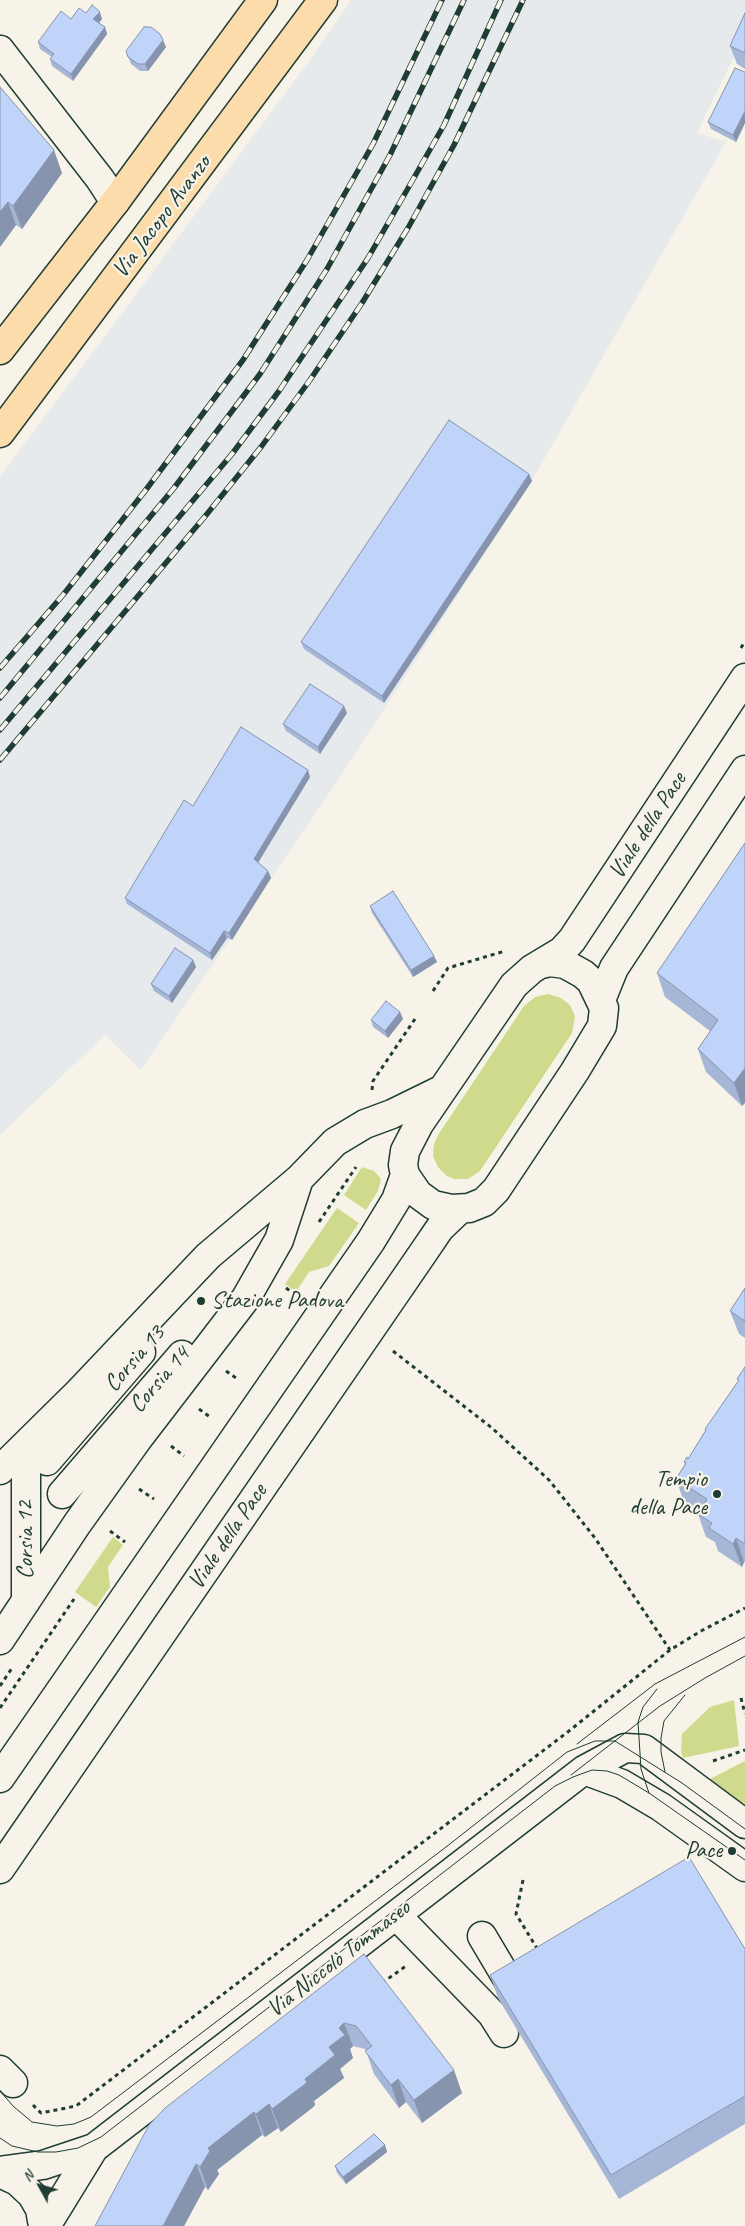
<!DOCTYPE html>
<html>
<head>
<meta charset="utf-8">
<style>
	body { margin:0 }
	#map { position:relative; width:745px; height:2226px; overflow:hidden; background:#f7f3e8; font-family:Caveat,sans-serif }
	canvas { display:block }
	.north { position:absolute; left:15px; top:2161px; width:50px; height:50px; -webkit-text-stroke:4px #f7f3e8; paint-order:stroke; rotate:309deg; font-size:14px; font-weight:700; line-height:20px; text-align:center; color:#1f3d34 }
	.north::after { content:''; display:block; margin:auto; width:18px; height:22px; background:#1f3d34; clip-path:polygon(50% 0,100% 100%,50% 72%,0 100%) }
</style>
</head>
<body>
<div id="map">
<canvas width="745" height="2226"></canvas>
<div class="north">N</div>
</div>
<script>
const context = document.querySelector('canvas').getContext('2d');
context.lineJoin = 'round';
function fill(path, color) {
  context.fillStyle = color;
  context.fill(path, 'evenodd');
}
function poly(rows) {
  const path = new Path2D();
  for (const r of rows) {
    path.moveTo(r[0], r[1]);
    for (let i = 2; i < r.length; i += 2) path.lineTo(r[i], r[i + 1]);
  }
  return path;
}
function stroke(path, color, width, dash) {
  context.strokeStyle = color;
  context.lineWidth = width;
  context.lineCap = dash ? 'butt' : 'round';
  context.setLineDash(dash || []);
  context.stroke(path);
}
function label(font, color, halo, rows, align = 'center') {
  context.font = font + ' Caveat,sans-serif';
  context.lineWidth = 4.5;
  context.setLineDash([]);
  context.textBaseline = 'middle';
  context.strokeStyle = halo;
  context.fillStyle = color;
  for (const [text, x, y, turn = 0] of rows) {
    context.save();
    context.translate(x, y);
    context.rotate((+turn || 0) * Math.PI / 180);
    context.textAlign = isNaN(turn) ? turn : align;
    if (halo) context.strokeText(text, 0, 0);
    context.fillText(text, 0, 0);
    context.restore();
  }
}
fill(poly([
	[351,0,745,0,745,34,697,133,726,142,527,489,338,780,141,1070,105,1035,0,1135,0,477,310,60]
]), '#e6eaed');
fill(poly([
	[548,994,561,998,570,1005,575,1016,572,1033,480,1171,468,1179,454,1179,447,1176,438,1167,433,1156,434,1144,438,1135,524,1006,535,997],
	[362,1167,374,1171,381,1179,378,1191,366,1210,344,1195],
	[337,1208,359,1223,329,1266,309,1272,296,1292,285,1284],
	[113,1537,123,1545,108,1567,110,1587,96,1607,75,1592],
	[734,1700,739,1746,683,1758,681,1752,682,1734,710,1707],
	[745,1761,745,1808,708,1780]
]), '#cfda8d');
const minor = poly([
	[0,50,100,179,115,202],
	[541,964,550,962,565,964,583,974,591,981,604,1008,602,1026,575,1071,496,1190,484,1202,469,1208,451,1209,433,1205,418,1194,405,1175,403,1165,405,1151,419,1124,514,985,532,969,562,951,572,940,745,678],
	[601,1000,614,968,745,770],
	[47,1461,141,1352],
	[0,1470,80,1391,208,1256,299,1179,335,1142,365,1124,392,1114,441,1090],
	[62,1494,182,1355],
	[26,1601,26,1445],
	[0,1640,77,1524,137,1440,246,1298,279,1240,299,1179],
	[584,1770,622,1784,661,1807,745,1867],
	[0,1778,371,1241,396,1200,405,1175],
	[0,1869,423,1253,440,1228,460,1209],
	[396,1915,492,2014,504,2033],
	[482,1936,520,2000],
	[0,2070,13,2083],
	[0,2171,43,2165,94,2148,584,1770,625,1748,644,1749,745,1824],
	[0,2173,17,2181,32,2195,40,2209,43,2226],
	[46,2226,94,2148]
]);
const major = poly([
	[0,350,115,202,263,0],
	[0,433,323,0]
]);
stroke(minor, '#1f3d34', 31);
stroke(major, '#1f3d34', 31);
stroke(poly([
	[741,648,745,641],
	[433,991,448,968,505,951],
	[372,1090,373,1081,415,1019],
	[319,1222,356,1167],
	[286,1288,294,1294],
	[393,1351,492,1428,549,1480,595,1538,670,1650],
	[226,1371,236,1378],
	[199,1409,210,1417],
	[171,1446,184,1456],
	[139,1489,154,1499],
	[110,1531,125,1542],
	[0,1686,12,1668],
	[741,1698,745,1714],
	[0,1708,74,1599],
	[713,1761,745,1750],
	[523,1880,516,1914,538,1950],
	[382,1983,406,1966],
	[33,2105,41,2113,76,2106,569,1731,670,1650,701,1631,745,1608]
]), '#1f3d34', 3, [4, 4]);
stroke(minor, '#f7f3e8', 28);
stroke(major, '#fddcac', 28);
stroke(poly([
	[577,1744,655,1684,745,1637],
	[665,1772,661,1752,661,1738,664,1721,685,1695],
	[571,1775,660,1706,705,1678,745,1656],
	[649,1793,641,1769,638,1722,643,1707,657,1689],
	[0,2091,13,2106,32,2122,57,2126,74,2124,91,2117,446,1847,567,1752,595,1741,615,1741,682,1783,745,1829],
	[0,2138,12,2146,38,2152,56,2152,78,2148,101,2137,555,1786,573,1777,592,1770,607,1771,619,1775,649,1793,745,1860]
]), '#1f3d34', 1);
const rail = poly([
	[0,668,63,595,145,491,243,360,307,260,373,144,442,0],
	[0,698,174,488,260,374,327,269,390,155,464,0],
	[0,730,232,454,279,391,368,258,407,190,444,125,501,0],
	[0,760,207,514,261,447,310,380,362,303,408,228,454,145,523,0]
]);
stroke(rail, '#1f3d34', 5.5);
stroke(rail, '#f7f3e8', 4, [11]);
fill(poly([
	[86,13,102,19,99,23,105,27,107,34,73,81,52,66,50,59,52,57,40,49,38,42,71,19],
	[745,13,745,69,737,64,730,46],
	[166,47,148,71,140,71,131,64,126,51],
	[745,72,745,123,736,142,711,129,708,122],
	[0,87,62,173,22,229,16,225,0,247],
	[529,474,532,481,384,703,304,649,301,642],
	[347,713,320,754,286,731,283,724],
	[310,777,258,863,268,871,271,878,232,940,227,938,212,960,127,904,125,898,193,806],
	[745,843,742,1106,706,1072,698,1049,710,1031,665,997,657,973],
	[370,906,434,956,437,962,413,977,372,913],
	[193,960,196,967,172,1003,154,991,151,984],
	[400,1012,403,1019,388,1038,373,1027,371,1020],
	[745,1288,745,1338,739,1334,730,1311],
	[745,1367,745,1562,744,1562,742,1567,718,1551,715,1542,706,1537,698,1514,699,1512,684,1502,676,1479,685,1464,684,1462,688,1459,705,1431,705,1429,738,1381,737,1379],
	[745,1949,745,2124,619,2199,498,1998,490,1975],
	[364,1954,462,2093,422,2123,406,2102,399,2108,374,2074,366,2051,365,2049,353,2046,350,2049,353,2058,340,2069,344,2078,314,2101,315,2105,312,2108,281,2132,278,2128,265,2137,262,2135,217,2170,219,2174,208,2190,205,2187,184,2226,95,2226],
	[385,2145,387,2152,346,2184,337,2173,335,2166]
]), '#a5b6d6');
fill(poly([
	[100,12,102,19,96,26,93,19],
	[105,27,107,34,73,81,71,74],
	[163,40,166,47,148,71,145,64],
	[745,111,745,123,736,142,733,135],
	[54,150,62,173,22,229,13,206],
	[8,202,16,225,0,247,0,212],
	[529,474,532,481,384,703,382,696],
	[344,706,347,713,320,754,318,747],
	[308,770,310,777,256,866,254,859],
	[268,871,271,878,232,940,229,933],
	[224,931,227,938,212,960,210,953],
	[434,956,437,962,413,977,411,970],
	[193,960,196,967,172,1003,169,996],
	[400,1012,403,1019,388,1038,385,1031],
	[745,1068,745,1103,742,1106,734,1083],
	[736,1538,744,1562,742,1567,733,1544],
	[344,2023,353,2046,350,2049,353,2058,340,2069,344,2078,314,2101,315,2105,312,2108,281,2132,272,2109,305,2079,329,2047,339,2028],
	[454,2070,462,2093,422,2123,414,2100],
	[398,2079,406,2102,399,2108,391,2085],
	[269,2104,278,2128,265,2137,256,2114],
	[254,2112,262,2135,217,2170,219,2174,208,2190,200,2167,208,2148],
	[385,2145,387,2152,346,2184,343,2177],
	[196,2164,205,2187,184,2226,163,2226]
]), '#8694ae');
const building = poly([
	[92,5,100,12,93,19,105,27,71,74,50,59,54,54,38,42,61,11,71,19,79,8,86,13,92,5],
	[745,13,745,53,730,46,745,13],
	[144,27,151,27,160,34,163,40,145,64,138,64,128,57,126,51,144,27],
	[735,68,745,72,745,111,733,135,708,122,735,68],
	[0,87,54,150,13,206,8,202,0,212,0,87],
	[449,420,529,474,382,696,301,642,449,420],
	[310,684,344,706,318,747,283,724,310,684],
	[241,727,308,770,254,859,268,871,229,933,224,931,210,953,125,898,184,800,193,806,241,727],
	[745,843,745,1068,734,1083,698,1049,718,1020,657,973,745,843],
	[393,891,434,956,411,970,370,906,393,891],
	[175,948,193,960,169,996,151,984,175,948],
	[386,1001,400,1012,385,1031,371,1020,386,1001],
	[745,1288,745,1321,730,1311,745,1288],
	[745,1367,745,1544,736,1538,733,1544,709,1528,712,1523,698,1514,707,1499,676,1479,686,1463,684,1462,687,1457,688,1459,706,1430,705,1429,739,1380,737,1379,745,1367],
	[689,1857,745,1949,745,2096,611,2175,490,1975,689,1857],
	[364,1954,454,2070,414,2100,398,2079,391,2085,365,2051,372,2046,356,2026,344,2023,339,2028,345,2035,329,2047,335,2055,305,2079,307,2082,304,2085,272,2109,269,2104,256,2114,254,2112,208,2148,210,2151,200,2167,196,2164,163,2226,95,2226,149,2125,165,2108,364,1954],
	[374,2134,385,2145,343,2177,335,2166,374,2134]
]);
fill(building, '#c0d4f9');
stroke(building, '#8694ae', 1);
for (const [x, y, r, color] of [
	[201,1301,5,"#1f3d34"],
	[717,1494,5,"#1f3d34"],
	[732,1851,5,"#1f3d34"]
]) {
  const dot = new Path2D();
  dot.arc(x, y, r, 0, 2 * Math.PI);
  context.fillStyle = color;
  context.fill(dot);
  stroke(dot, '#f7f3e8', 2);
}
label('24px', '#1f3d34', '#f7f3e8', [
	["Via Jacopo Avanzo",162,217,-53],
	["Viale della Pace",648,826,-57],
	["Corsia 13",135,1359,-49],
	["Corsia 14",160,1380,-49],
	["Viale della Pace",228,1537,-56],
	["Corsia 12",26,1540,-90],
	["Via Niccolò Tommaseo",339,1959,-38]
]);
label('24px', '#1f3d34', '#f7f3e8', [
	["Stazione Padova",211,1301,"left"],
	["Tempio",707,1480],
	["della Pace",707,1508],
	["Pace",722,1851]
], 'right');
</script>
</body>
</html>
